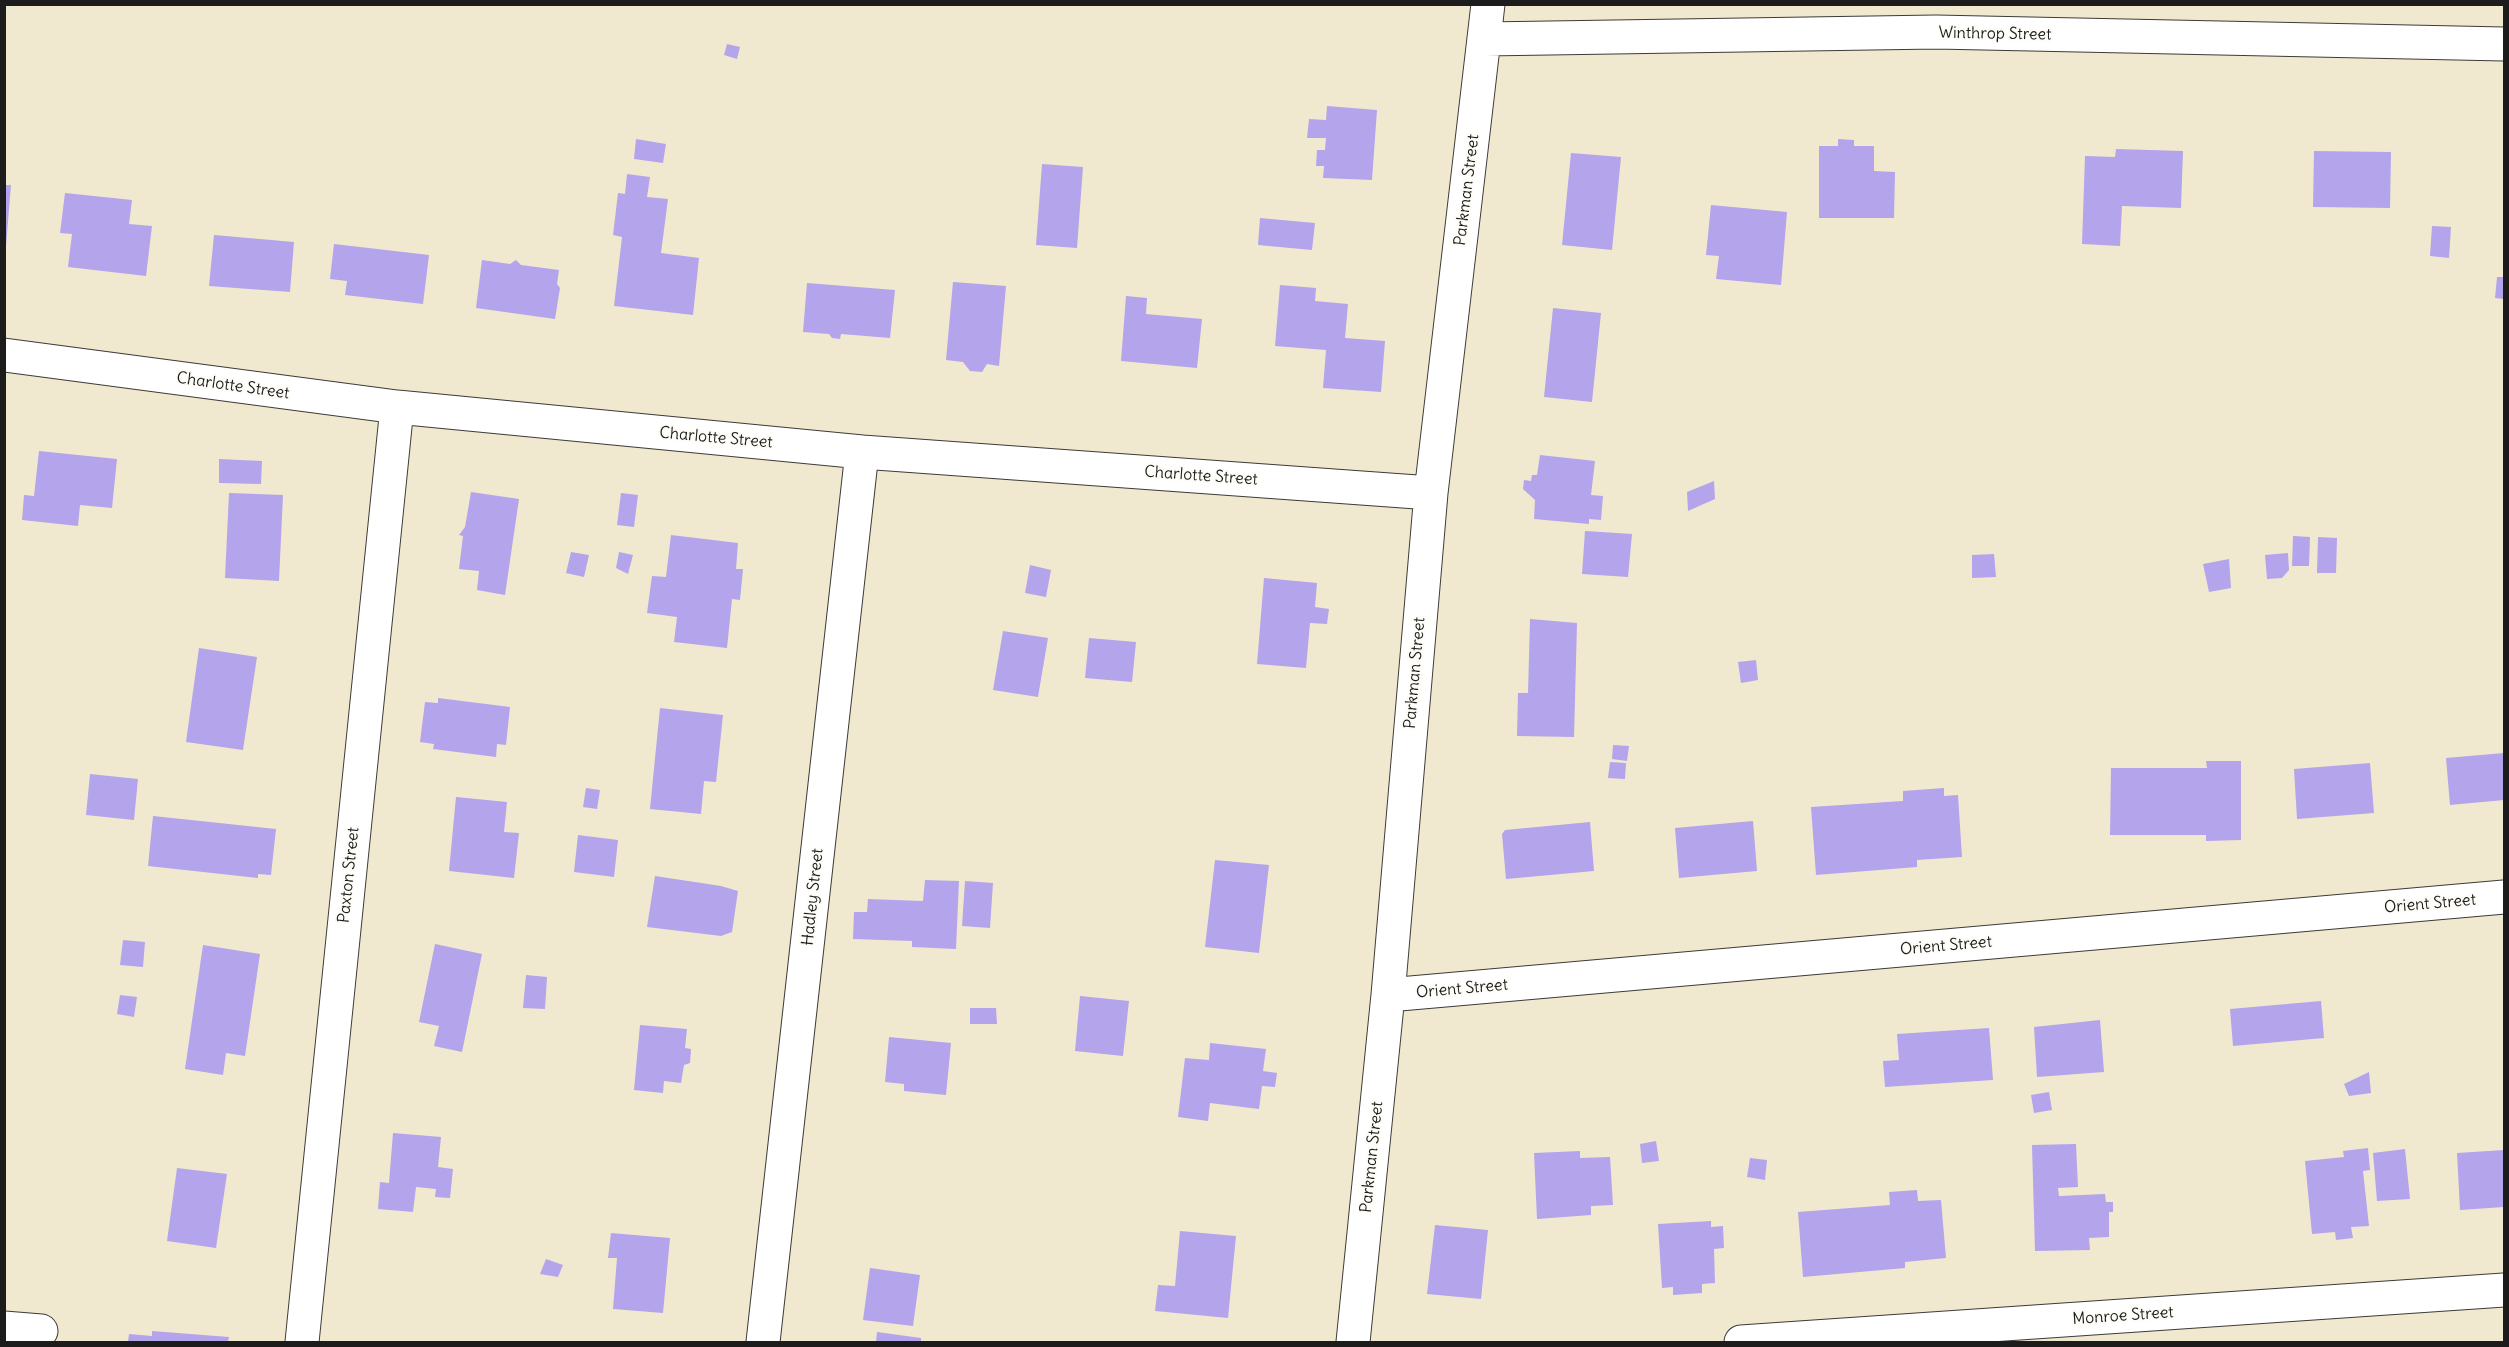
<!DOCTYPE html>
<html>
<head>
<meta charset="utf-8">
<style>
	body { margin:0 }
	#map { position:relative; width:2509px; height:1347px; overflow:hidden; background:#f0e9d0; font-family:Delius,sans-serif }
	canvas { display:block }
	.frame { position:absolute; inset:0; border:6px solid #1c1c1c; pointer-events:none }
</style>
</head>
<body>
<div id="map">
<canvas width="2509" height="1347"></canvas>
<div class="frame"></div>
</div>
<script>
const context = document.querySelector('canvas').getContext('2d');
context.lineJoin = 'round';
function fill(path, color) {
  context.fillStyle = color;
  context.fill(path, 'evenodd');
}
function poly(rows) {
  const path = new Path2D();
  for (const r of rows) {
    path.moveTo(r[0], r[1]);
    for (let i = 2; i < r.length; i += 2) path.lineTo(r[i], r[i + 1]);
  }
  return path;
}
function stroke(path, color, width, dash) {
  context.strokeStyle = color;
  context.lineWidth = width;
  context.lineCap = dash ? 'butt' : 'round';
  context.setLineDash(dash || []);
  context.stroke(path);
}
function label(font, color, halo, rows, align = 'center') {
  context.font = font + ' Delius,sans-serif';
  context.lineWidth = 4.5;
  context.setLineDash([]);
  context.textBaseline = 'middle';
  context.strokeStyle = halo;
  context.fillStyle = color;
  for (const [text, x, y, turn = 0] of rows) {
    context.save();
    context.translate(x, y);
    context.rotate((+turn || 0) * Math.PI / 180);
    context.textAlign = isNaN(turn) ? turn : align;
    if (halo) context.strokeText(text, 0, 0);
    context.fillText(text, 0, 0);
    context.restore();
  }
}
fill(poly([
	[727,44,740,47,737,59,724,55],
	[1327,106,1377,110,1372,180,1323,178,1324,166,1316,166,1317,150,1325,150,1326,138,1307,138,1309,119,1326,120],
	[636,139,666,144,663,163,634,159],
	[1838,139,1854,140,1854,146,1874,146,1874,171,1895,172,1894,218,1819,218,1819,146,1838,146],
	[2116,149,2183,151,2181,208,2122,206,2120,246,2082,244,2085,156,2115,157],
	[2314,151,2391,152,2390,208,2313,207],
	[1571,153,1621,157,1612,250,1562,245],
	[1042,164,1083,167,1077,248,1036,245],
	[627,174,650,177,647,197,668,199,661,253,699,258,693,315,614,306,622,237,613,235,618,193,625,194],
	[4,185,11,185,6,246,4,246],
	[65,193,132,200,129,224,152,226,146,276,68,267,72,234,60,233],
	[1711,205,1787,212,1781,285,1716,279,1719,256,1706,255],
	[1260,218,1315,223,1312,250,1258,245],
	[2432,226,2451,227,2449,258,2430,256],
	[214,235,294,242,290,292,209,286],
	[334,244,429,255,423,304,345,295,347,281,330,279],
	[482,260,510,264,516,260,521,265,559,270,557,284,560,288,555,319,476,308],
	[2497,277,2504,277,2504,299,2495,298],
	[953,282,1006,286,999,366,987,364,982,372,970,371,963,362,946,360],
	[807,283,895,290,890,338,841,334,840,339,832,338,829,334,803,332],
	[1280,285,1316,288,1315,301,1348,304,1345,338,1385,341,1381,392,1323,388,1326,350,1275,346],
	[1126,296,1147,298,1146,314,1202,319,1197,368,1121,361],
	[1553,308,1601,313,1592,402,1544,397],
	[39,451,117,459,112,508,80,505,78,526,22,520,24,495,34,496],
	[1540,455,1595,461,1591,495,1603,496,1601,520,1589,519,1589,524,1534,519,1535,500,1523,489,1524,480,1531,481,1532,475,1537,475],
	[219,459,262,461,261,484,219,483],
	[1714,481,1715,499,1688,511,1687,492],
	[471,492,519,499,505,595,477,590,479,571,459,569,463,536,459,535,465,527],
	[229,493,283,495,279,581,225,578],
	[621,493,638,495,634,527,617,525],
	[1585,531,1632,534,1628,577,1582,574],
	[671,535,738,543,736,569,743,569,740,600,732,599,727,648,674,642,677,617,647,613,652,576,666,577],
	[2293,536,2310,537,2309,566,2292,566],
	[2318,537,2337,538,2336,573,2317,573],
	[571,552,589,555,584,577,566,573],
	[619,552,633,555,628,574,616,568],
	[2288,553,2289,570,2282,578,2267,579,2265,555],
	[1994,554,1996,577,1972,578,1972,555],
	[2229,559,2231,588,2209,592,2203,564],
	[1030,565,1051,570,1046,597,1025,593],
	[1264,578,1317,583,1315,607,1329,609,1327,624,1310,623,1306,668,1257,664],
	[1530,619,1577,623,1574,737,1517,736,1518,693,1528,693],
	[1003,631,1048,638,1038,697,993,690],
	[1089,638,1136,642,1132,682,1085,678],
	[199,648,257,657,243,750,186,742],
	[1756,660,1758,680,1741,683,1738,662],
	[438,698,510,707,506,745,497,744,496,757,433,749,434,744,420,742,425,702,438,703],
	[660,708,723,715,716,782,704,781,701,814,650,809],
	[1613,745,1629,746,1627,761,1612,759],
	[2504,753,2504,800,2450,805,2446,758],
	[2206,761,2241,761,2241,840,2206,841,2206,835,2110,835,2111,768,2207,768],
	[1610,762,1626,763,1625,779,1608,778],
	[2370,763,2374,813,2297,819,2294,769],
	[90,774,138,779,134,820,86,815],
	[586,788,600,790,597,809,583,807],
	[1944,788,1944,796,1958,795,1962,857,1917,860,1917,867,1816,875,1811,807,1903,801,1903,791],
	[456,797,507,802,504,832,519,833,514,878,449,871],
	[153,816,276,829,271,875,258,874,258,878,148,866],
	[1753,821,1757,871,1679,878,1675,828],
	[1590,822,1594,871,1506,879,1502,834,1505,830],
	[578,835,618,840,614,877,574,872],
	[1215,860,1269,865,1259,953,1205,947],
	[655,876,721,886,738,891,732,932,721,936,647,927],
	[925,880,959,881,956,949,912,947,912,941,853,939,854,912,867,912,868,899,923,901],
	[965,881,993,883,990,928,962,926],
	[123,940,145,942,143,967,120,965],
	[435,944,482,954,462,1052,434,1046,439,1026,419,1022],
	[203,945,260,954,245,1056,226,1053,223,1075,185,1069],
	[526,975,547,977,545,1009,523,1008],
	[120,995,137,997,134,1017,117,1014],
	[1080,996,1129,1001,1123,1056,1075,1051],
	[2321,1001,2324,1038,2233,1046,2230,1009],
	[970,1008,996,1008,997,1024,970,1024],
	[2100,1020,2104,1072,2037,1077,2034,1027],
	[640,1025,687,1029,685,1048,691,1049,690,1063,684,1065,681,1083,664,1081,663,1093,634,1090],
	[1989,1028,1993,1080,1885,1087,1883,1061,1899,1060,1897,1034],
	[889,1037,951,1043,946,1095,904,1091,904,1084,885,1082],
	[1210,1043,1266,1049,1263,1071,1277,1073,1275,1087,1262,1086,1259,1109,1210,1103,1208,1121,1178,1117,1185,1058,1209,1060],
	[2369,1072,2371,1093,2349,1096,2344,1084],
	[2049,1092,2052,1110,2034,1113,2031,1095],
	[393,1133,441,1137,438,1167,453,1169,450,1198,435,1197,436,1189,416,1187,413,1212,378,1209,380,1182,389,1183],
	[1656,1141,1659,1161,1642,1163,1640,1144],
	[2076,1144,2078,1187,2058,1188,2059,1196,2105,1194,2106,1202,2113,1202,2113,1212,2109,1212,2109,1237,2089,1238,2090,1250,2035,1251,2032,1145],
	[2368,1148,2370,1170,2363,1171,2369,1226,2351,1227,2353,1238,2336,1240,2335,1232,2312,1234,2305,1161,2344,1157,2343,1151],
	[2405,1149,2410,1199,2377,1201,2373,1153],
	[2504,1150,2504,1207,2460,1210,2457,1153],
	[1580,1151,1580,1158,1610,1157,1613,1205,1591,1206,1591,1215,1537,1219,1534,1153],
	[1750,1158,1767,1160,1765,1180,1747,1177],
	[177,1168,227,1174,216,1248,167,1241],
	[1917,1190,1918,1201,1941,1200,1946,1258,1905,1262,1905,1268,1803,1277,1798,1212,1890,1205,1889,1192],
	[1711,1221,1711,1227,1723,1226,1724,1248,1714,1249,1715,1283,1702,1284,1702,1293,1673,1295,1673,1287,1662,1288,1658,1224],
	[1435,1225,1488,1230,1481,1299,1427,1294],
	[1180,1231,1236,1236,1228,1318,1155,1311,1158,1285,1175,1286],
	[611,1233,670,1238,663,1313,613,1309,617,1258,608,1258],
	[546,1259,563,1265,558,1277,540,1274],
	[870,1268,920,1275,913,1326,863,1320],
	[152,1331,229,1337,228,1342,128,1342,129,1334,152,1336],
	[877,1332,921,1338,921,1342,876,1342]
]), '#b3a4ec');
const street = poly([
	[1485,39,1936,32,2504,44],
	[4,355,397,407,862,452,1431,493],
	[1388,995,2504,897],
	[4,1328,41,1331],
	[302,1342,397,407],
	[763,1342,862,452],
	[1353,1342,1388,995,1431,493,1488,4],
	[1741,1342,2504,1290]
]);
stroke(street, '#3c3b37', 35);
stroke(street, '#fff', 33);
label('16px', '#1c1c1c', '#fdfcf7', [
	["Winthrop Street",1995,34,1],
	["Parkman Street",1467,190,-83],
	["Charlotte Street",233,386,8],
	["Charlotte Street",716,438,5],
	["Charlotte Street",1201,476,4],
	["Parkman Street",1415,673,-85],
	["Paxton Street",349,875,-84],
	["Hadley Street",813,897,-84],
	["Orient Street",2430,904,-5],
	["Orient Street",1946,946,-5],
	["Orient Street",1462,989,-5],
	["Parkman Street",1372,1157,-84],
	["Monroe Street",2123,1316,-4]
]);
</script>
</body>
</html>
